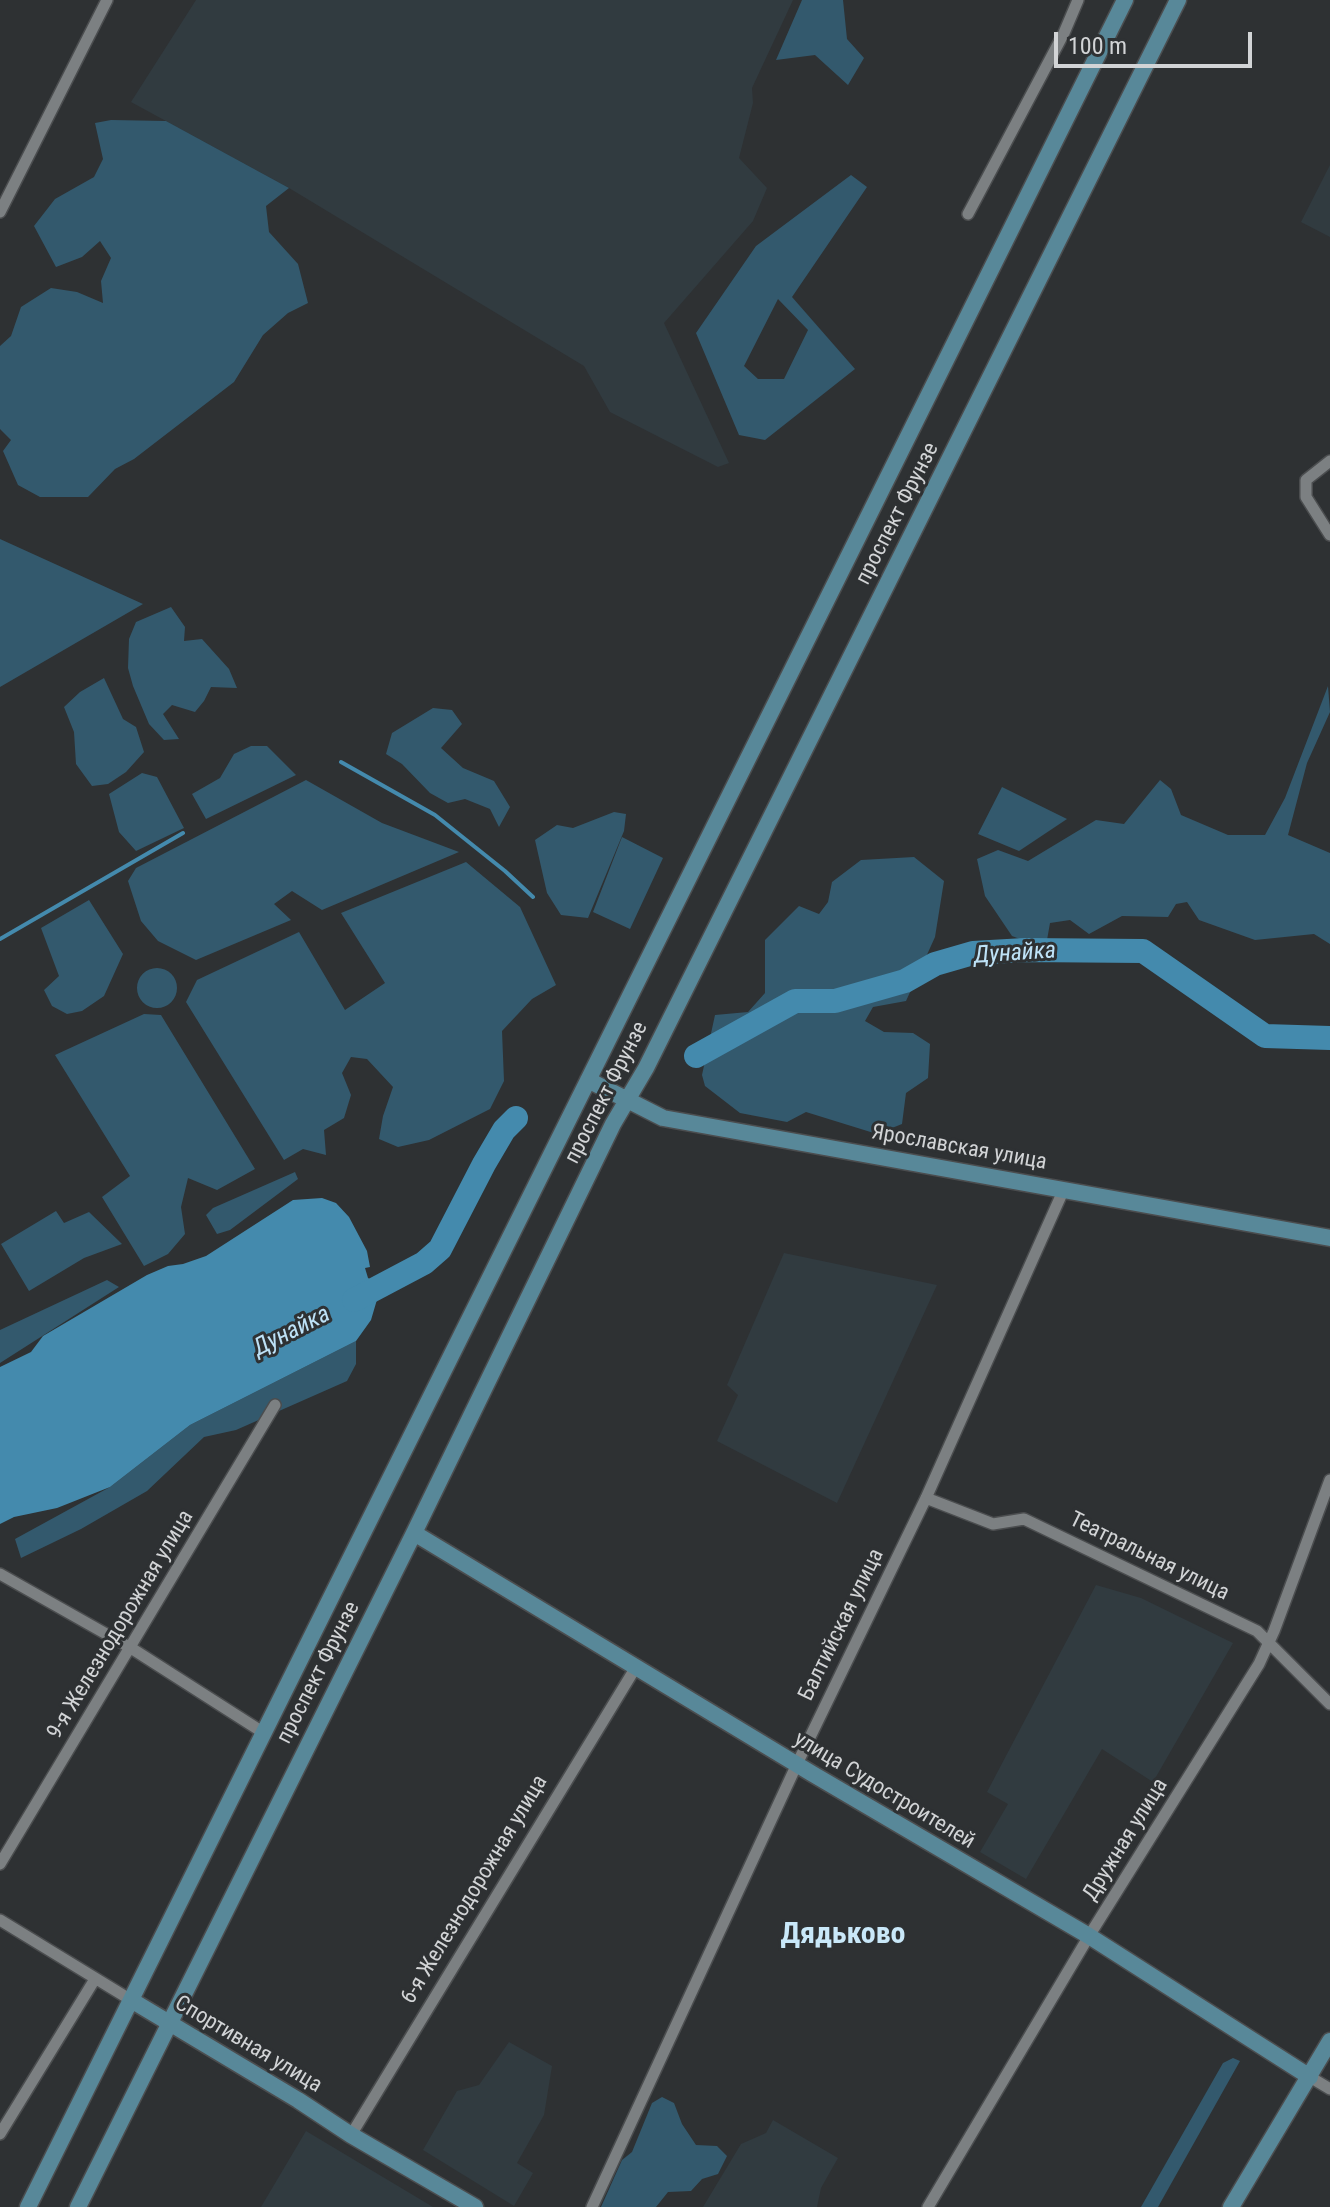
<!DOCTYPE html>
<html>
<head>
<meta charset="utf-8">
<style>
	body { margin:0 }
	#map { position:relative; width:1330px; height:2207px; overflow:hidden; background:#2e3133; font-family:"Roboto Condensed",sans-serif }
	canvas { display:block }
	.scale { position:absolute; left:1054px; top:32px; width:198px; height:36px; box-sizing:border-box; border:4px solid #d2d4d6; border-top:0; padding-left:10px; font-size:24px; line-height:28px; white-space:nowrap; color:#d2d4d6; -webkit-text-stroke:6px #2e3133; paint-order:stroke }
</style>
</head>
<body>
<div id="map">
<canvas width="1330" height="2207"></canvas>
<div class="scale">100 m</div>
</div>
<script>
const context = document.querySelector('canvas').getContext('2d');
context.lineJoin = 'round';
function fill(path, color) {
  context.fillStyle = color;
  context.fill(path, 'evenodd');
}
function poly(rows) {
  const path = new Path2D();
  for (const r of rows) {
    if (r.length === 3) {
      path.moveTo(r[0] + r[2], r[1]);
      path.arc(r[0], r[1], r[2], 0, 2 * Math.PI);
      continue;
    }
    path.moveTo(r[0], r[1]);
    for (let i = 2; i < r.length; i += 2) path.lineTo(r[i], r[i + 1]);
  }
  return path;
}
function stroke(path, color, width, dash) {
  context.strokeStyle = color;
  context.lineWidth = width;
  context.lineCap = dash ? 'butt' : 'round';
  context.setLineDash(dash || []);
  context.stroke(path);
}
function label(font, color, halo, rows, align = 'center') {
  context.font = font + ' "Roboto Condensed",sans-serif';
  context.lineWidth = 6;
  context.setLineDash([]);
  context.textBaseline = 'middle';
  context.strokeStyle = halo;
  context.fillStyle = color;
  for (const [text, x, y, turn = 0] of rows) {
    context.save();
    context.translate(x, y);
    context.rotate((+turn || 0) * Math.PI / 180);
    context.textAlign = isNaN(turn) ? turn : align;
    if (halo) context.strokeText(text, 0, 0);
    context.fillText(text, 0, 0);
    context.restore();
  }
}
fill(poly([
	[196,0,793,0,752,88,753,103,739,158,767,188,753,221,664,323,729,463,718,467,610,412,584,366,289,188,131,102],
	[1330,165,1330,237,1301,222],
	[784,1253,937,1285,837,1503,717,1441,738,1395,727,1385],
	[1096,1585,1141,1598,1233,1643,1153,1782,1102,1749,1026,1879,980,1852,1008,1804,987,1792],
	[509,2042,552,2066,544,2115,517,2163,533,2173,514,2206,423,2150,457,2091,479,2085],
	[773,2120,838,2158,821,2188,817,2207,703,2207,741,2144,766,2133],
	[306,2131,433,2207,261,2207]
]), '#313b40');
fill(poly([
	[802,0,843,0,847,39,864,58,848,85,815,55,776,60],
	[111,120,166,121,289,188,266,206,269,232,298,264,308,303,288,313,263,335,234,382,134,459,115,469,88,497,40,497,18,485,3,451,11,440,0,429,0,346,11,336,21,307,51,288,77,292,103,303,101,281,111,258,100,241,82,257,56,267,34,226,55,199,94,177,103,159,95,123],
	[851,175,867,187,792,297,855,369,765,440,739,435,696,333,756,246],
	[778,299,808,330,784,379,758,379,744,366],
	[0,539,143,604,0,687],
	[171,607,185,627,184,641,202,639,229,669,237,688,211,687,204,701,195,712,172,705,163,714,179,739,164,740,149,724,133,686,128,668,129,639,136,622],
	[104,678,123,719,136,727,144,752,126,772,108,784,92,786,76,764,74,732,64,707,80,692],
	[1328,686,1330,712,1307,763,1288,835,1330,853,1330,944,1314,934,1255,940,1199,920,1187,902,1176,904,1168,917,1122,916,1089,934,1070,920,1050,923,1047,940,1033,944,1012,936,985,896,977,859,998,850,1028,861,1096,820,1124,824,1160,780,1171,789,1181,815,1228,835,1265,835,1285,798],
	[433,708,452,710,462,724,441,748,463,768,494,781,510,807,499,827,490,809,465,799,448,803,430,793,402,764,386,754,392,733],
	[251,746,267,746,296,775,206,819,192,794,220,778,234,754],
	[142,773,157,777,184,828,136,851,119,832,109,794],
	[306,780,382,823,459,852,322,910,292,891,274,904,291,920,196,960,158,941,141,921,128,881,136,868],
	[1002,787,1067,819,1019,851,978,834],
	[614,812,626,814,624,831,588,918,561,915,547,893,535,840,557,825,573,828],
	[622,837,663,858,630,929,593,912],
	[914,857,944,881,935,937,906,1001,873,1007,865,1021,884,1032,913,1033,930,1044,928,1078,906,1093,902,1124,877,1134,806,1112,787,1122,740,1113,705,1086,702,1075,715,1015,748,1012,765,993,765,940,799,906,819,914,828,902,832,882,861,860],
	[466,862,520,907,556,985,532,999,502,1031,504,1081,490,1109,429,1140,398,1147,379,1139,383,1116,393,1087,367,1059,351,1057,342,1073,351,1095,344,1118,324,1130,326,1155,303,1149,284,1160,186,1002,197,980,299,932,345,1010,385,983,341,913],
	[89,900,123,954,104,996,82,1011,67,1014,52,1006,44,990,59,976,41,928],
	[157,988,20],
	[144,1014,161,1015,255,1169,217,1190,188,1178,181,1207,185,1234,168,1254,144,1266,102,1197,130,1176,55,1055],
	[295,1172,298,1179,230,1230,217,1234,206,1215,213,1208],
	[56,1211,64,1223,89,1212,122,1244,84,1258,29,1291,1,1244],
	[107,1280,119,1287,0,1363,0,1330],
	[356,1341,356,1364,347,1381,236,1430,204,1437,147,1491,81,1529,21,1558,15,1539,110,1487,190,1425],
	[1233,2058,1240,2061,1158,2207,1141,2207,1223,2063],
	[662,2097,674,2103,682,2124,696,2145,717,2146,727,2156,718,2174,702,2179,691,2191,668,2192,656,2207,601,2207,622,2160,632,2152,652,2103]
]), '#33596d');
fill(poly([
	[322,1198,336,1203,349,1217,367,1251,370,1267,365,1268,368,1278,381,1286,371,1320,356,1341,190,1425,110,1487,57,1508,14,1517,0,1524,0,1367,31,1352,43,1336,147,1275,168,1266,183,1264,206,1256,293,1200]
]), '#448aad');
stroke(poly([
	[341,762,435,815,505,871,533,897],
	[0,939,183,833]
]), '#448aad', 4);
stroke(poly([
	[696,1056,795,1001,835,1001,905,981,935,964,973,953,1025,950,1143,951,1265,1036,1330,1038],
	[354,1300,424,1263,440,1249,484,1164,504,1130,516,1118]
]), '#448aad', 24);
const street = poly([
	[0,212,107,0],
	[968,214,1064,33,1078,0],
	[1330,461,1306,480,1306,497,1330,535],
	[926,1498,993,1524,1024,1519,1257,1631,1330,1704],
	[0,1574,131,1648,264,1733],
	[0,1864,275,1405],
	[0,1920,131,2000],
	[1310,2077,1330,2089],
	[0,2134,95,1979],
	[351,2135,636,1667],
	[592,2207,797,1764,926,1498,1064,1189],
	[928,2207,1089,1936,1259,1664,1274,1631,1330,1480]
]);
const secondary = poly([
	[588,1080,663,1118,1330,1238],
	[414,1533,811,1773,1089,1936,1310,2077],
	[131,2000,298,2100,351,2135,475,2207],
	[28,2207,1125,0],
	[78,2207,414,1533,613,1124,646,1068,1178,0],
	[1231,2207,1330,2041]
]);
stroke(street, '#4b4d4f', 14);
stroke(secondary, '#4b4d4f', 19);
stroke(street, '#7c8082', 11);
stroke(secondary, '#588899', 16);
label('22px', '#d2d4d6', '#2e3133', [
	["проспект Фрунзе",898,514,-63],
	["проспект Фрунзе",607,1093,-63],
	["Ярославская улица",959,1148,10],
	["Театральная улица",1149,1557,26],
	["9-я Железнодорожная улица",121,1625,-59],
	["Балтийская улица",842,1625,-64],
	["проспект Фрунзе",319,1673,-63],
	["улица Судостроителей",884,1791,31],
	["Дружная улица",1126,1840,-58],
	["6-я Железнодорожная улица",475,1890,-59],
	["Спортивная улица",248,2045,31]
]);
label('italic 24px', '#bee2f7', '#2e3133', [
	["Дунайка",1015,954,-4],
	["Дунайка",292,1332,-27]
]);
label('bold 30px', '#c9e8f9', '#2e3133', [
	["Дядьково",843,1935]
]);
</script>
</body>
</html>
